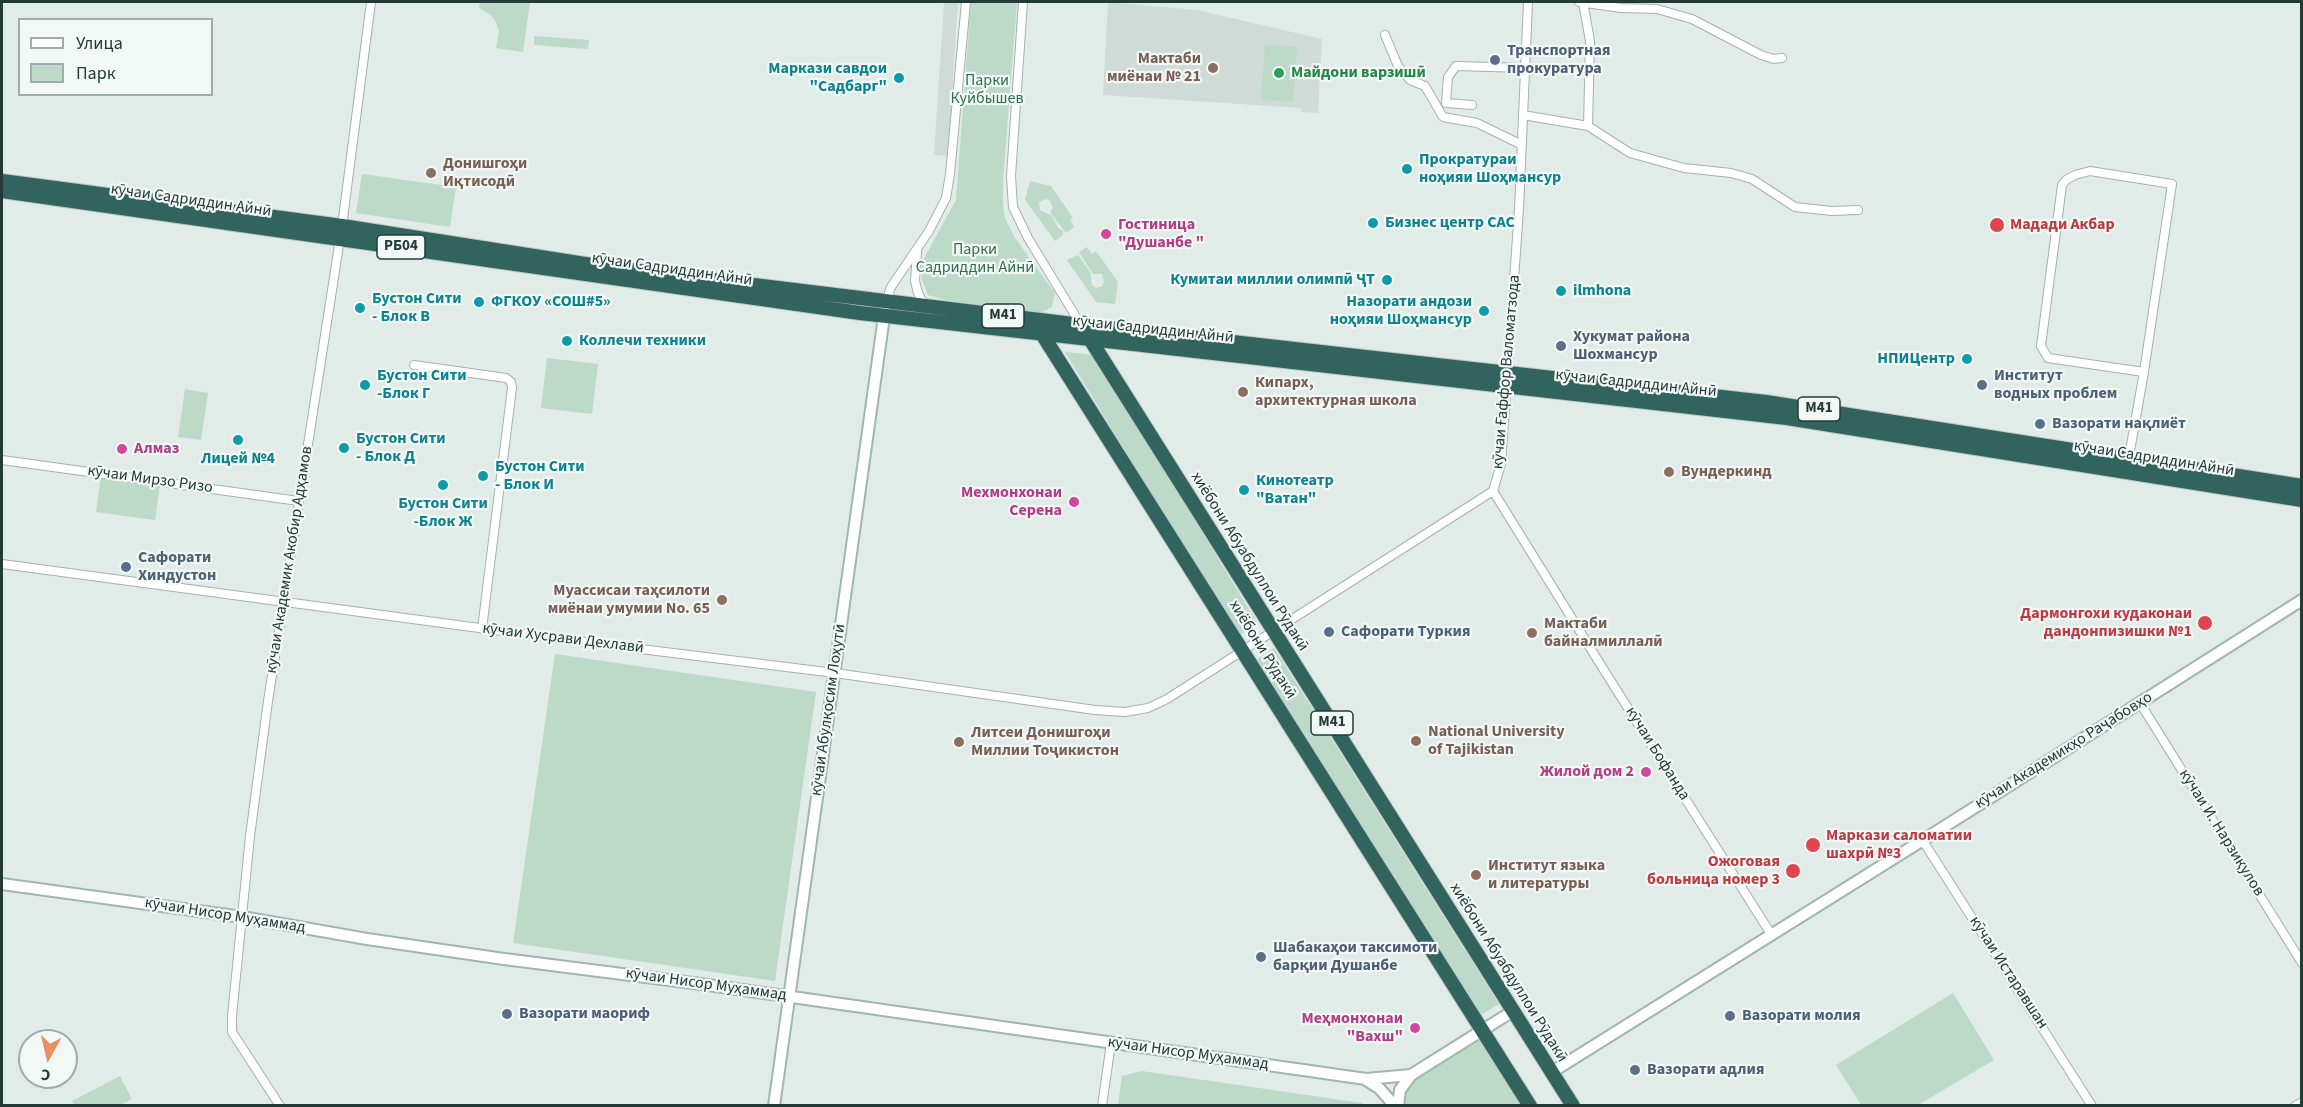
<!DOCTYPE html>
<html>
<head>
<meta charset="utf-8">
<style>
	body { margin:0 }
	#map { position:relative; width:2303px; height:1107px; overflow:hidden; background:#e1ebe7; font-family:"Source Sans 3",sans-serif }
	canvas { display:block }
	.frame { position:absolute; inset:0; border:3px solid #233a36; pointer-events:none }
	.legend { position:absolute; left:18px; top:18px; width:195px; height:78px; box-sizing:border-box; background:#f2f8f5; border:2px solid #9faca9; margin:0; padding:8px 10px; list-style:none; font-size:18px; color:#233a36 }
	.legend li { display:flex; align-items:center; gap:12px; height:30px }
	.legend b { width:30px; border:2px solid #9faca9 }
	.north { position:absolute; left:18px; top:1029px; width:60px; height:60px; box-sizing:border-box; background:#f2f8f5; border:2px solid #9faca9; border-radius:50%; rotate:188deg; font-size:16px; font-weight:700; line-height:24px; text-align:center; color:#233a36 }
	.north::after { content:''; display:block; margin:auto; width:21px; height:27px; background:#e89062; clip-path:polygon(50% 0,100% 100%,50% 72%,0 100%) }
</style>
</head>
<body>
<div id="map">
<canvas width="2303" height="1107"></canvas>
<div class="frame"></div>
<ul class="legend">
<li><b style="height:8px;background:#fff"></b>Улица</li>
<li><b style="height:16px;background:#bcdac7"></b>Парк</li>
</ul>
<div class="north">С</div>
</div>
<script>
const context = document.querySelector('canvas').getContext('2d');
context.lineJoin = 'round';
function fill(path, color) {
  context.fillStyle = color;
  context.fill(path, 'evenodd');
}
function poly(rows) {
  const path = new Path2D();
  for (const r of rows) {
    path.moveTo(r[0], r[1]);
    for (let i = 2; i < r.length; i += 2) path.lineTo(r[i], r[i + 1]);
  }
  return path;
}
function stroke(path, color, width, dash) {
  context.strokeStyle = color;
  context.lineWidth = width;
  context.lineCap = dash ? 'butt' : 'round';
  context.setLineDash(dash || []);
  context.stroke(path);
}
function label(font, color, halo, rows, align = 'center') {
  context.font = font + ' "Source Sans 3",sans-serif';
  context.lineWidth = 4.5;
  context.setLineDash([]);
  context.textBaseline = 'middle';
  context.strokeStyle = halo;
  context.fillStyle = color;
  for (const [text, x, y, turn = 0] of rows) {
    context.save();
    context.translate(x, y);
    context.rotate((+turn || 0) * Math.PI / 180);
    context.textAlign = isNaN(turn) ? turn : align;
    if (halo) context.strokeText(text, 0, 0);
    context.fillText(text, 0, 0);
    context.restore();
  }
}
fill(poly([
	[944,2,958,2,948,156,934,155],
	[1108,2,1197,10,1322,39,1318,113,1302,112,1301,108,1103,95]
]), '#d0dad7');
fill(poly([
	[480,2,530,2,523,52,496,48,499,32,496,22,491,15,479,8],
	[971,2,1017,2,1003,181,1003,206,1005,218,1015,238,1055,293,1052,307,1040,313,944,300,928,295,922,280,921,264,956,200],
	[534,36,589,40,588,49,534,45],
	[1265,45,1297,47,1293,102,1261,100],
	[362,174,456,187,450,227,356,213],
	[1030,181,1051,186,1073,218,1070,220,1074,227,1066,233,1050,212,1053,208,1050,201,1046,199,1039,202,1040,210,1052,216,1058,228,1063,231,1063,235,1055,241,1025,200],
	[1087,247,1092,254,1096,251,1118,282,1115,304,1096,302,1067,260,1078,255,1090,272,1092,285,1096,288,1102,286,1104,282,1102,274,1093,274,1079,252],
	[1065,352,1094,355,1258,624,1238,636],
	[547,358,598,364,592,414,541,408],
	[185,389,208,393,201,440,178,437],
	[101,476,160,484,155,520,96,512],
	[1274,648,1499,1004,1479,1016,1254,661],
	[555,654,816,692,775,981,513,943],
	[1953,993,1994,1060,1918,1105,1861,1105,1836,1065],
	[1479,1040,1521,1105,1403,1106,1403,1097,1413,1078],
	[1142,1071,1362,1103,1364,1105,1118,1105,1122,1076],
	[120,1076,132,1099,120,1105,74,1105,72,1101]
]), '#bcdac7');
const street = poly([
	[1023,2,1011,176,1013,207,1028,238,1081,325],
	[1579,2,1621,8,1657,9,1692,19,1761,55,1774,59,1782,58],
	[1583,2,1590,41,1588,126],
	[1385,35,1398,66,1410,80,1425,86,1443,117,1477,123,1522,145],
	[1472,105,1446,103,1448,77,1456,66,1525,68],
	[1523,115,1588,126,1630,153,1684,168,1731,173,1752,179,1795,207,1832,211,1858,210],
	[917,252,915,281,918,293,932,320],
	[886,302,891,287,929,231,946,198,950,174,966,2],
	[414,365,506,378,511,382,512,388,482,629],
	[2,460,299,501],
	[2128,462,2144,372,2172,184,2090,171,2075,175,2066,180,2062,185,2041,346,2048,358,2144,372],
	[1493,491,1607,675,1771,934],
	[2,564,584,642,835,673,1095,710,1125,712,1148,708,1167,699,1493,491,1501,464,1519,209,1528,2],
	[2140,703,2302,963],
	[1923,841,2092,1106],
	[280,1106,232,1032,232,1016,250,836,268,701,342,226,371,2],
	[1102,1106,1111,1043],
	[2295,1106,2302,1102]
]);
const secondary = poly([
	[2,884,242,917,367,939,504,959,701,984,1366,1079,1411,1075,1513,1011],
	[1552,1072,1939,830,2302,600],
	[1366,1080,1379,1088,1395,1106],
	[774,1106,886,302],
	[1398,1106,1400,1090,1411,1075]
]);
const highway = poly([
	[2,181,342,226,598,266,1081,325,1766,402,2302,486],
	[2,191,860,313,1787,418,2302,500],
	[1042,334,1530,1106],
	[1088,336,1573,1106]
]);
stroke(street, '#a4b2ae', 10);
stroke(secondary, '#a1b6b0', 14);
stroke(highway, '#c1c8c7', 16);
stroke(street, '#fff', 8);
stroke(secondary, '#fff', 10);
stroke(highway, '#31645f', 14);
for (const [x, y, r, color] of [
	[1495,60,6,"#5c6f8a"],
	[1213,68,6,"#8d6e63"],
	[1279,73,6,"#2e9e5b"],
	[899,78,6,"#0f9aa8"],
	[1407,169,6,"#0f9aa8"],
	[431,173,6,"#8d6e63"],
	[1373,223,6,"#0f9aa8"],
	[1997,225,8,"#e0444e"],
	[1106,234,6,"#d1479c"],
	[1387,280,6,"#0f9aa8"],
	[1561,291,6,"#0f9aa8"],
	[479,302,6,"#0f9aa8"],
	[360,308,6,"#0f9aa8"],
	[1484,311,6,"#0f9aa8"],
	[567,341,6,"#0f9aa8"],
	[1561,346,6,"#5c6f8a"],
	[1967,359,6,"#0f9aa8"],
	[365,385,6,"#0f9aa8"],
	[1982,385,6,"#5c6f8a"],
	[1243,392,6,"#8d6e63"],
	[2040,424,6,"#5c6f8a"],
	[238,440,6,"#0f9aa8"],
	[344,448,6,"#0f9aa8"],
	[122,449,6,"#d1479c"],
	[1669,472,6,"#8d6e63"],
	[483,476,6,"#0f9aa8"],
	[443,485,6,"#0f9aa8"],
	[1244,490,6,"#0f9aa8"],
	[1074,502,6,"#d1479c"],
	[126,567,6,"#5c6f8a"],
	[722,600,6,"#8d6e63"],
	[2205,623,8,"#e0444e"],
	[1329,632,6,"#5c6f8a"],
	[1532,633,6,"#8d6e63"],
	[1416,741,6,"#8d6e63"],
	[959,742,6,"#8d6e63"],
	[1646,772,6,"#d1479c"],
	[1813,845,8,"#e0444e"],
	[1793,871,8,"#e0444e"],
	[1476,875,6,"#8d6e63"],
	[1261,957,6,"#5c6f8a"],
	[507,1014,6,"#5c6f8a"],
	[1730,1016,6,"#5c6f8a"],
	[1415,1028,6,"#d1479c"],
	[1635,1070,6,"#5c6f8a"]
]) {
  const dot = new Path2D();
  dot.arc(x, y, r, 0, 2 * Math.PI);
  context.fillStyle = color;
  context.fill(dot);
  stroke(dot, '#f2f8f5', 2);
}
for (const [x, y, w] of [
	[401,247,48],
	[1003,316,42],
	[1819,409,42],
	[1332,723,42]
]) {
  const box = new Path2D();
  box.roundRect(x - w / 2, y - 12, w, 24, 4.5);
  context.fillStyle = '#f2f8f5';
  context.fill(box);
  stroke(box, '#233a36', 1.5);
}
label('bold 15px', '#233a36', null, [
	["РБ04",401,247],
	["M41",1003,316],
	["M41",1819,409],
	["M41",1332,723]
]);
label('bold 16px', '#4e5e75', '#f2f8f5', [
	["Транспортная",1507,51],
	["прокуратура",1507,69],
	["Хукумат района",1573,337],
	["Шохмансур",1573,355],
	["Институт",1994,376],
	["водных проблем",1994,394],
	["Вазорати нақлиёт",2052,424],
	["Сафорати",138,558],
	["Хиндустон",138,576],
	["Сафорати Туркия",1341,632],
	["Шабакаҳои таксимоти",1273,948],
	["барқии Душанбе",1273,966],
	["Вазорати маориф",519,1014],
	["Вазорати молия",1742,1016],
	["Вазорати адлия",1647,1070]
], 'left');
label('bold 16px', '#785e54', '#f2f8f5', [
	["Мактаби",1201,59,"right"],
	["миёнаи № 21",1201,77,"right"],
	["Донишгоҳи",443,164],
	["Иқтисодӣ",443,182],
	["Кипарх,",1255,383],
	["архитектурная школа",1255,401],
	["Вундеркинд",1681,472],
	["Муассисаи таҳсилоти",710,591,"right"],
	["миёнаи умумии No. 65",710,609,"right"],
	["Мактаби",1544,624],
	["байналмиллалӣ",1544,642],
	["National University",1428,732],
	["of Tajikistan",1428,750],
	["Литсеи Донишгоҳи",971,733],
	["Миллии Тоҷикистон",971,751],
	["Институт языка",1488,866],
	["и литературы",1488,884]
], 'left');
label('bold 16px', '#0d838f', '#f2f8f5', [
	["Маркази савдои",887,69,"right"],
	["\"Садбарг\"",887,87,"right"],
	["Прократураи",1419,160],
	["ноҳияи Шоҳмансур",1419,178],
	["Бизнес центр САС",1385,223],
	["Кумитаи миллии олимпӣ ҶТ",1375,280,"right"],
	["ilmhona",1573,291],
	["Бустон Сити",372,299],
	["- Блок В",372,317],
	["ФГКОУ «СОШ#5»",491,302],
	["Назорати андози",1472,302,"right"],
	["ноҳияи Шоҳмансур",1472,320,"right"],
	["Коллечи техники",579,341],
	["НПИЦентр",1955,359,"right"],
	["Бустон Сити",377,376],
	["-Блок Г",377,394],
	["Бустон Сити",356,439],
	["- Блок Д",356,457],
	["Лицей №4",238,459,"center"],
	["Бустон Сити",495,467],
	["- Блок И",495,485],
	["Кинотеатр",1256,481],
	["\"Ватан\"",1256,499],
	["Бустон Сити",443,504,"center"],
	["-Блок Ж",443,522,"center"]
], 'left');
label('bold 16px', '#27864d', '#f2f8f5', [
	["Майдони варзишӣ",1291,73]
], 'left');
label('16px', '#306e4e', '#f2f8f5', [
	["Парки",987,81],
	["Куйбышев",987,99],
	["Парки",975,250],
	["Садриддин Айнӣ",975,268]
]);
label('16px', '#233a36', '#f2f8f5', [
	["кӯчаи Садриддин Айнӣ",191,201,8],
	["кӯчаи Садриддин Айнӣ",672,270,8],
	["кӯчаи Садриддин Айнӣ",1153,330,6],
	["кӯчаи Ғаффор Валоматзода",1507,372,-85],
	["кӯчаи Садриддин Айнӣ",1636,384,6],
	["кӯчаи Садриддин Айнӣ",2154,459,9],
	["кӯчаи Мирзо Ризо",150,480,8],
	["кӯчаи Академик Акобир Адҳамов",290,560,-81],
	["хиёбони Абуабдуллои Рӯдакӣ",1249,562,58],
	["кӯчаи Хусрави Дехлавӣ",563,639,7],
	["хиёбони Рӯдакӣ",1262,650,58],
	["кӯчаи Абулқосим Лоҳутӣ",829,710,-82],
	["кӯчаи Академикҳо Раҷабовҳо",2064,751,-32],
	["кӯчаи Бофанда",1657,754,58],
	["кӯчаи И. Нарзиқулов",2221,833,58],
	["кӯчаи Нисор Муҳаммад",225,916,9],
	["хиёбони Абуабдуллои Рӯдакӣ",1508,973,58],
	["кӯчаи Истаравшан",2008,973,57],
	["кӯчаи Нисор Муҳаммад",706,985,8],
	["кӯчаи Нисор Муҳаммад",1188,1054,8]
]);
label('bold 16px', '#b23c85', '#f2f8f5', [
	["Гостиница",1118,225,"left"],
	["\"Душанбе \"",1118,243,"left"],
	["Алмаз",134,449,"left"],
	["Мехмонхонаи",1062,493],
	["Серена",1062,511],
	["Жилой дом 2",1634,772],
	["Меҳмонхонаи",1403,1019],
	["\"Вахш\"",1403,1037]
], 'right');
label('bold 16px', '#be3a42', '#f2f8f5', [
	["Мадади Акбар",2010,225],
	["Дармонгохи кудаконаи",2192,614,"right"],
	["дандонпизишки №1",2192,632,"right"],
	["Маркази саломатии",1826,836],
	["шахрӣ №3",1826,854],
	["Ожоговая",1780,862,"right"],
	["больница номер 3",1780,880,"right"]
], 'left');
</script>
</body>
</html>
